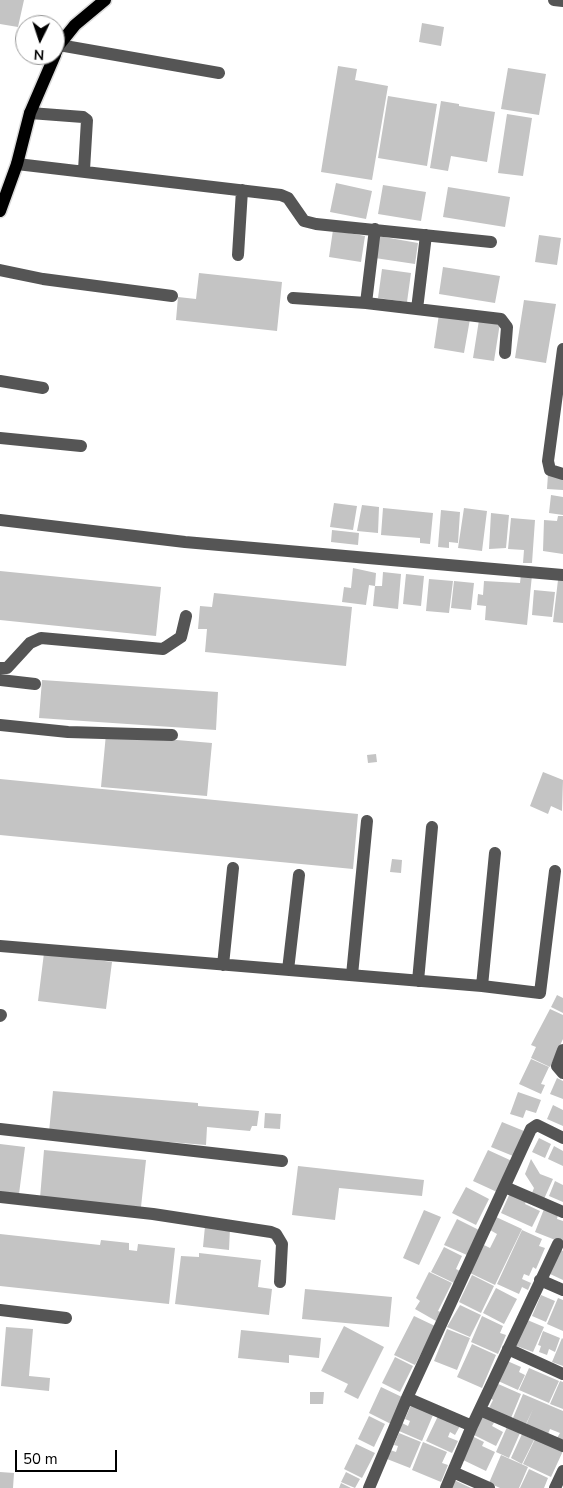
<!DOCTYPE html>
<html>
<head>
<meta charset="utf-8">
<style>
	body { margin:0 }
	#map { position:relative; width:563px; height:1488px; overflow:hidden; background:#fff; font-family:"Nunito Sans",sans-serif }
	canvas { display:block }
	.north { position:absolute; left:15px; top:15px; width:50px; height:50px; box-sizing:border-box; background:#fff; border:1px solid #999; border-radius:50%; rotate:184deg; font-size:14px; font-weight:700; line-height:20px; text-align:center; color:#000 }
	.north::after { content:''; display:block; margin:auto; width:18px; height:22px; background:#000; clip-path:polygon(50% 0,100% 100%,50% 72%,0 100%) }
	.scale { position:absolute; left:15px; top:1450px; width:102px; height:22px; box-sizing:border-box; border:2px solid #000; border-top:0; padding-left:6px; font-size:15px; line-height:18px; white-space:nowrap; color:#000; -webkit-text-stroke:4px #fff; paint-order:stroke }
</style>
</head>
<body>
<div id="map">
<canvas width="563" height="1488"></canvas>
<div class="north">N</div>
<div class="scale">50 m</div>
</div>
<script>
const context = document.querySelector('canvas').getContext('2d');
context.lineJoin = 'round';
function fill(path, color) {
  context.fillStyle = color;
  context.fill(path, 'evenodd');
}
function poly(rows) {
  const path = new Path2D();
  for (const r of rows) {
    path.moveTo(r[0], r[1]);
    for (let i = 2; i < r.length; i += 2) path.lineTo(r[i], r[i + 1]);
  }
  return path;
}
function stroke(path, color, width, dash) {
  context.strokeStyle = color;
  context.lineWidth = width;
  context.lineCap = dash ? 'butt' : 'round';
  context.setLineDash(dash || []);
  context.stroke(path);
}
fill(poly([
	[0,0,24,0,18,27,0,24],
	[422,23,444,27,441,46,419,42],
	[338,66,357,69,355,80,388,86,372,180,321,172],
	[508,68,546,74,539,115,501,109],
	[388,96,437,104,427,166,378,158],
	[441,101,459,104,459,106,495,112,487,162,451,156,448,171,430,168],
	[507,114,532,118,523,176,498,173],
	[336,183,372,191,366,219,330,212],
	[383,185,426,192,421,221,378,214],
	[448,187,510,197,505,227,443,217],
	[333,230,365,236,361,262,329,257],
	[539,235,561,238,557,265,535,262],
	[378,236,418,243,415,264,375,258],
	[443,267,500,276,495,303,439,294],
	[382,269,411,273,407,302,378,298],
	[199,273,282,282,277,331,176,320,178,297,196,299],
	[524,300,556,304,546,363,515,358],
	[439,314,470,319,464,353,434,348],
	[479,320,500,323,494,361,473,358],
	[548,474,563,475,563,490,547,489],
	[551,495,563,497,563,515,549,513],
	[334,503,357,506,353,530,330,527],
	[362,505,379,507,378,533,357,531],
	[383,508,433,513,430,544,420,543,420,538,381,535],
	[464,508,487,511,482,551,458,548],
	[441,510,460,512,458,543,449,542,449,548,438,547],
	[491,513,509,515,506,548,489,549],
	[558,516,563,516,563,554,543,551,544,520,557,521],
	[511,518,535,520,532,563,523,563,524,550,508,549],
	[332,530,359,533,358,545,331,542],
	[353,568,376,573,375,586,369,585,366,605,342,602,344,587,351,588],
	[0,571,161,587,156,636,0,620],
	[383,572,401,574,398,609,373,606,375,586,382,586],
	[406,574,424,576,421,606,403,604],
	[521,574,532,575,527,625,485,620,486,606,477,605,478,594,483,595,484,581,520,583],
	[429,579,453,581,449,613,426,611],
	[558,580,563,580,563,623,553,622],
	[454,581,474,583,471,610,451,608],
	[534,590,555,592,552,617,532,615],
	[214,593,352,607,346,666,205,652,207,629,198,629,200,606,212,607],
	[42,680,218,692,216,730,39,718],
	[106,734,212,743,207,796,101,787],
	[376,754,377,762,368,763,367,755],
	[543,772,563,780,562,811,551,806,548,814,530,806],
	[0,779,358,814,353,869,0,835],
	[392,859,402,860,401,873,390,872],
	[44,953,112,962,106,1009,38,1001],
	[557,995,563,998,563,1013,551,1007],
	[550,1009,563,1015,563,1039,550,1067,531,1058,536,1047,531,1045],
	[531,1059,549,1067,541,1084,545,1085,541,1094,519,1084],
	[557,1078,563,1081,563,1099,550,1094],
	[53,1091,198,1103,198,1106,259,1111,257,1126,252,1126,250,1131,207,1127,206,1145,49,1132],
	[518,1092,541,1100,536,1113,526,1110,523,1118,510,1114],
	[553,1105,563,1110,563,1126,547,1119],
	[265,1113,281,1114,280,1129,264,1128],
	[502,1122,524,1131,513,1156,491,1147],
	[539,1138,551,1144,545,1158,532,1152],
	[0,1144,25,1147,19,1194,0,1192],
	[554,1146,563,1151,563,1166,548,1159],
	[44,1150,146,1160,141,1207,40,1198],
	[488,1150,512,1161,497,1192,473,1181],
	[531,1159,540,1174,553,1179,544,1199,532,1193,534,1188,525,1174],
	[298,1166,424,1180,422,1196,339,1188,335,1220,292,1215],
	[555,1181,563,1185,563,1202,549,1196],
	[466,1187,489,1199,476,1225,452,1213],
	[510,1193,526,1201,525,1204,540,1211,532,1227,501,1213],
	[544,1209,558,1215,557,1219,563,1221,563,1243,535,1232],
	[424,1210,441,1217,419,1265,403,1258],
	[496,1217,522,1229,495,1285,470,1273,484,1245,490,1248,497,1234,490,1230],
	[457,1219,479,1230,467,1255,444,1245],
	[205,1226,230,1228,229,1250,203,1247],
	[522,1230,542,1239,539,1246,545,1248,536,1269,533,1267,529,1276,524,1274,522,1279,531,1283,528,1290,522,1287,519,1294,497,1284],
	[0,1234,100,1245,101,1240,129,1243,129,1250,137,1251,138,1244,175,1248,169,1304,0,1286],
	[444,1247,462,1256,456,1269,460,1271,454,1283,431,1272],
	[561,1250,563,1251,563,1280,550,1274],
	[199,1253,261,1260,258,1287,272,1289,269,1315,175,1304,181,1256,199,1257],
	[429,1272,452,1283,438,1311,441,1312,436,1321,415,1309,420,1301,416,1298],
	[472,1275,494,1286,481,1313,459,1302],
	[496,1288,517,1299,504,1324,483,1313],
	[305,1289,392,1297,389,1327,302,1319],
	[541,1295,555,1301,546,1322,532,1316],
	[558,1298,563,1300,563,1331,547,1324],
	[460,1305,481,1315,470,1337,447,1327],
	[414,1316,435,1326,415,1365,394,1355],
	[482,1316,503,1326,500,1333,506,1335,498,1354,471,1342],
	[525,1319,544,1327,533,1352,514,1345],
	[344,1326,384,1347,358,1399,344,1392,348,1384,321,1371],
	[6,1327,33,1329,29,1376,50,1378,49,1391,1,1386],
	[447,1329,470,1338,457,1370,434,1361],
	[241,1330,321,1338,319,1358,289,1355,289,1363,238,1358],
	[543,1331,560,1338,555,1352,549,1349,547,1355,539,1352,541,1346,538,1345],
	[562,1338,563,1339,563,1366,552,1362],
	[472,1344,496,1355,482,1388,457,1377],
	[395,1357,413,1366,400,1392,382,1383],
	[505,1360,521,1367,519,1372,525,1375,518,1390,496,1380],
	[529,1368,559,1381,549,1403,519,1390],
	[560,1381,563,1382,563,1409,550,1404],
	[496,1383,521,1394,511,1418,489,1408,493,1400,490,1398],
	[381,1387,404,1398,391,1424,369,1413],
	[310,1392,324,1392,323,1404,310,1404],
	[523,1394,563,1411,563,1440,557,1438,560,1433,550,1429,548,1434,526,1425,533,1409,526,1424,513,1418],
	[411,1405,433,1415,422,1441,399,1431,402,1423,408,1426,410,1421,405,1419],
	[482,1414,495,1421,492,1426,503,1432,496,1446,472,1434],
	[369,1416,385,1424,374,1447,358,1439],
	[438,1416,460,1426,455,1435,450,1432,448,1437,458,1441,452,1453,426,1441],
	[507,1427,520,1433,509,1458,496,1452],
	[399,1433,421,1442,410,1468,387,1459,390,1450,396,1452,398,1446,394,1445],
	[522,1434,534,1440,522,1464,511,1458],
	[472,1436,484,1442,482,1446,495,1452,486,1471,461,1459],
	[535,1439,563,1451,551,1477,523,1464],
	[423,1442,447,1452,442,1463,448,1465,441,1482,412,1470],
	[356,1444,375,1453,362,1478,344,1469],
	[501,1455,528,1467,519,1488,500,1488,489,1483],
	[529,1469,548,1478,544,1488,520,1488],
	[0,1472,14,1473,13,1488,0,1488],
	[346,1472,360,1479,355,1488,341,1482],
	[454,1480,471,1488,450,1488],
	[341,1483,351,1488,339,1488]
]), '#c4c4c4');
const major = poly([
	[55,54,59,45,75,25,105,0],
	[0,211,17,164,30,113,55,55]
]);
stroke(major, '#dbdbdb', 15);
stroke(poly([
	[554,0,563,1],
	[59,45,219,73],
	[30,113,83,117,87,120,84,170],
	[17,164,281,195,288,198,304,221,316,224,491,242],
	[238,255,242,190],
	[0,270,43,279,172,296],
	[293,298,366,303,501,319,507,327,505,353],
	[366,303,375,229],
	[417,309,426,235],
	[563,349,548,461,550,470,563,474],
	[0,381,43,388],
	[0,438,81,446],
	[0,520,185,542,563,575],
	[0,668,7,668,30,643,41,638,163,649,181,637,186,616],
	[0,680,35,684],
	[0,725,68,732,172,735],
	[0,946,482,986,495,853],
	[223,965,233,868],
	[288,970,299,875],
	[352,975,367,821],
	[418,981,432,827],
	[482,986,540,993,555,871],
	[0,1016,1,1015],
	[563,1050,557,1066,563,1073],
	[0,1129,282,1161],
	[505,1187,563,1212],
	[0,1197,153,1214,271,1232,276,1234,282,1244,280,1282],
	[540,1280,563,1290],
	[0,1310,66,1318],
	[508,1349,563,1374],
	[407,1398,472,1426],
	[480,1410,563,1446],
	[453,1472,489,1488],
	[369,1488,407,1398,531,1129,537,1125,563,1138],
	[446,1488,472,1426,558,1244],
	[555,1488,563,1471]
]), '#555', 12);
stroke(major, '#000', 12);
</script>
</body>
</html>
